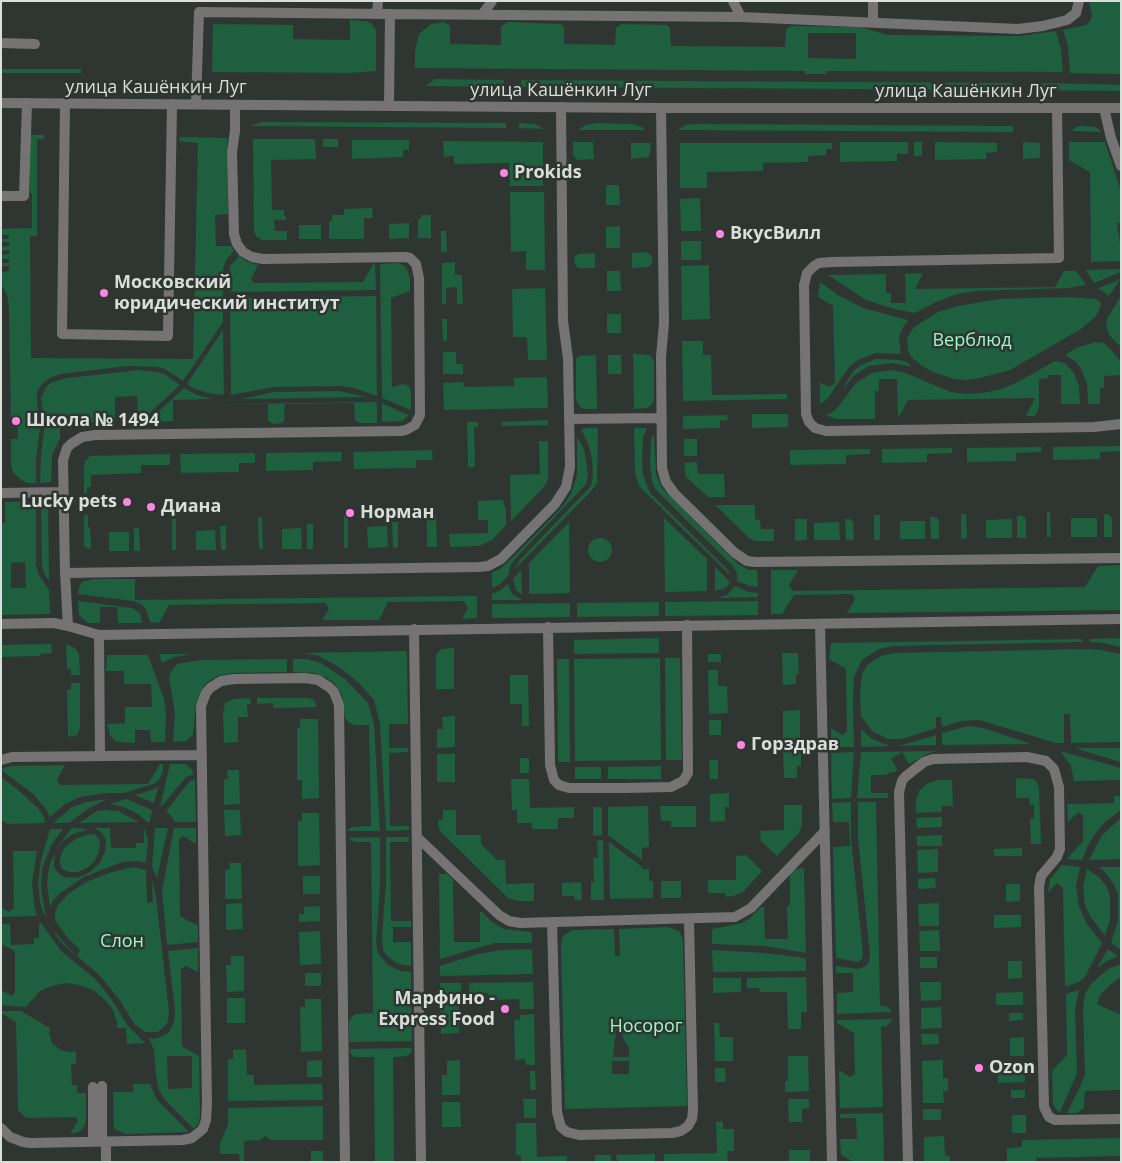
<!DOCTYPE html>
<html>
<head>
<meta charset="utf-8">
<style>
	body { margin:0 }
	#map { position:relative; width:1122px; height:1163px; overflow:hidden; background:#2f3631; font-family:"Open Sans",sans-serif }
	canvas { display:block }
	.frame { position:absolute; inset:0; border:2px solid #d9dedb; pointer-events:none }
</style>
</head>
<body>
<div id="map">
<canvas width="1122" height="1163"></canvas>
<div class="frame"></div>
</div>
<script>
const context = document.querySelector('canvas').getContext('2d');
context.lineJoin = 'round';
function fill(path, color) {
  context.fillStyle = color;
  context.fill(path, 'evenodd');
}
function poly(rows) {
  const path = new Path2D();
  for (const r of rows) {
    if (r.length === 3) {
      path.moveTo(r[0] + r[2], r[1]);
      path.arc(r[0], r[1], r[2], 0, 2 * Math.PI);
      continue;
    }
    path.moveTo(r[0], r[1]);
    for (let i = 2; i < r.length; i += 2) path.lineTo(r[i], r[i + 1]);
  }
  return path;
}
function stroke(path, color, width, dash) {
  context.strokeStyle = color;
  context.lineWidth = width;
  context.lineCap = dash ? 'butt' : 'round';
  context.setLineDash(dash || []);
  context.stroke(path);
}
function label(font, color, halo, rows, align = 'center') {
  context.font = font + ' "Open Sans",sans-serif';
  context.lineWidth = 5;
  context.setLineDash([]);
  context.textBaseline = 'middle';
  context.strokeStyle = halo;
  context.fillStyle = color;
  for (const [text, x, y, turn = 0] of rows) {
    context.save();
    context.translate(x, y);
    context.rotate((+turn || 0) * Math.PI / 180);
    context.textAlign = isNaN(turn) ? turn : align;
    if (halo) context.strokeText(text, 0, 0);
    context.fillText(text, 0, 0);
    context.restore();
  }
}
fill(poly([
	[1089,1,1121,1,1121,74,1070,73,1068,46,1063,30,1086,25,1090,21,1092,15],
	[350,20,366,21,372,24,376,30,376,71,349,73,212,72,213,24,293,25,293,39,350,40],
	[444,22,450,26,450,44,501,45,501,26,508,22,561,24,564,27,564,44,615,45,616,28,621,24,667,25,670,28,671,46,785,47,786,29,792,26,859,27,888,35,898,35,1019,36,1056,31,1061,49,1063,72,826,71,826,74,805,74,805,71,415,68,415,51,419,34,431,24],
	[808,33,856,33,856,59,808,58],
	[1,69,81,69,81,73,1,73],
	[435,79,504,80,504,87,426,86],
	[521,80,1012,83,1012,90,521,87],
	[1044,83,1121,85,1121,91,1029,90,1029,89],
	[262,122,506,123,506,128,250,126],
	[519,123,535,124,544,129,519,128],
	[597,123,632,124,642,127,646,130,578,130,586,125],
	[697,124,1013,126,1013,132,677,130,686,125],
	[1081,126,1096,127,1102,132,1071,131,1076,127],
	[30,135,44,135,44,139,37,139,37,236,30,236,31,358,193,359,198,143,179,141,180,137,227,138,228,214,215,215,216,246,231,246,234,251,226,260,223,269,223,322,183,381,165,369,158,367,128,366,60,374,50,378,42,384,37,392,37,402,40,428,36,459,36,483,28,483,21,480,13,472,11,464,11,439,18,439,18,420,11,420,9,311,8,298,1,283,1,272,9,271,9,266,1,266,1,263,9,263,9,259,1,259,1,255,9,254,9,250,1,251,1,247,9,246,9,242,1,242,1,239,8,239,9,235,1,235,1,229,32,228,32,194,30,193],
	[253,139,315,139,316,159,271,160,272,210,284,210,284,216,286,216,286,220,274,220,275,231,287,231,287,240,262,240,257,237,254,232],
	[323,139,338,139,338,147,323,147],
	[352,140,409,140,409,150,403,150,403,157,352,159],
	[443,141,543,142,543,186,510,186,509,163,454,164,454,156,444,157],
	[573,142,593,142,594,159,578,160,575,158,573,155],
	[840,142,908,142,908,154,897,154,897,161,840,162],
	[914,142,922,142,922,156,914,156],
	[935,142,997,143,997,152,986,153,986,159,935,160],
	[1023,142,1040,143,1040,158,1023,159],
	[1069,142,1105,142,1121,191,1121,223,1117,223,1121,249,1121,261,1091,262,1090,172,1069,160],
	[631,143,651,143,649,157,631,159],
	[680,143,832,143,832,149,826,149,826,155,808,156,808,162,763,163,763,171,707,172,707,188,680,188],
	[606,185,619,185,620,205,606,205],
	[510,192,544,192,545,270,526,270,526,251,511,252],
	[700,198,701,231,681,231,680,199],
	[372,208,373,218,364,218,364,239,329,239,329,221,332,221,332,215,344,215,344,209],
	[421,215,431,215,431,238,418,238,418,219,421,219],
	[409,223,409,238,389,239,389,224],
	[299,225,321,225,321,239,299,239],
	[620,226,620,248,606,248,606,227],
	[441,231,446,231,447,252,441,252],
	[681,241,701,241,701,260,681,260],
	[646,252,652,256,652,264,648,267,632,268,632,253],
	[595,253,595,268,578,268,575,264,574,257,578,254],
	[239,256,248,262,258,265,251,279,254,283,363,282,374,263,375,264,376,290,230,292,230,266],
	[455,262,455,275,462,275,463,304,457,304,457,287,446,288,446,304,442,304,442,263],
	[397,263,403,265,407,269,410,278,410,291,391,298,392,387,403,384,409,386,411,392,411,410,382,398,380,264],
	[709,265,710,319,682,320,681,266],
	[1121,269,1121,272,1094,283,1086,270],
	[607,271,620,271,621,291,607,291],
	[1064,271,1076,271,1086,285,1068,288,975,291,954,295,934,303,915,313,894,309,866,300,828,275,886,274,886,293,891,293,891,303,906,303,905,274,923,273,915,289,1055,287],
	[1121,278,1109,296,1098,288,1115,282],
	[820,282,838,295,863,308,908,320,902,329,899,337,901,354,875,353,858,360,849,367,828,398,820,404,820,382,829,387,835,383,833,306,818,297],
	[545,288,547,360,528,360,527,337,513,337,512,289],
	[376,296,377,396,354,388,341,386,274,387,231,395,230,298],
	[1121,296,1121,347,1110,336,1107,329,1106,324,1108,317],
	[1068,297,1096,299,1101,303,1099,311,1095,317,1081,329,1010,370,980,378,966,380,954,379,933,372,922,366,911,357,908,351,907,338,914,327,938,312,958,306,999,299],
	[607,314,621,314,621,333,607,333],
	[442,319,447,319,447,341,443,341],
	[223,330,224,395,207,393,191,387,187,384],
	[682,341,703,341,703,355,711,355,712,395,787,394,787,399,683,401],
	[1096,342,1104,343,1116,355,1121,362,1121,375,1104,376,1104,388,1100,388,1100,404,1088,404,1087,384,1081,369,1076,362,1065,355,1078,347],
	[456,352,456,364,463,364,463,374,443,374,443,352],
	[633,354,650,355,654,361,654,399,651,406,647,408,634,409],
	[596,355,597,409,583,409,580,407,576,400,576,359,579,356],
	[608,355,621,355,622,374,608,374],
	[876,359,899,360,907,362,912,367,892,363,869,366,853,376,841,392,853,371,861,365],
	[1055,361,1065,363,1074,373,1079,386,1080,404,1061,404,1061,375,1048,375,1048,378,1039,379,1039,407,1035,416,1026,416,1035,398,908,400,898,418,897,379,879,379,879,391,875,391,875,419,836,419,825,415,831,413,838,407,856,383,872,373,892,370,903,372,951,392,966,394,982,393,998,390,1016,383],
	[139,370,163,373,180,385,140,422,138,422,137,396,115,397,115,422,60,423,60,438,52,455,51,482,40,483,41,454,45,424,41,398,46,387,52,382,67,378],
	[547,377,548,408,444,410,443,383,463,382,464,387,514,386,514,378],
	[184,388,197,395,212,399,173,400,173,421,147,422],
	[340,391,366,397,242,399,274,392],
	[377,402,377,423,360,423,355,420,354,403,285,404,284,421,282,423,273,424,268,421,268,404,177,405],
	[382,403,401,412,409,415,402,421,382,422],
	[752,414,788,414,788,427,752,428],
	[727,415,728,420,720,421,720,428,683,429,683,416],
	[548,420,548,425,502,426,502,422],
	[467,422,478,422,478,427,474,427,475,467,468,467],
	[588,428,598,428,597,483,592,490,514,570,519,561,591,486,593,475,592,460,589,446,581,429],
	[634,428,647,428,643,437,642,463,643,475,650,493,727,569,730,575,639,486,635,473],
	[654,434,656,474,662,488,738,564,749,570,757,570,758,587,750,586,737,581,737,574,733,566,656,490,652,482,650,462,651,439],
	[577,437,583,447,585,454,588,475,586,484,515,559,510,567,508,576,499,585,492,588,492,573,501,568,512,558,562,507,571,494,577,475],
	[684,439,697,439,697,456,684,456],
	[539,441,548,441,548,479,544,487,511,521,510,475,540,474],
	[1121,446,1121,451,1100,452,1100,459,1053,460,1053,447],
	[1041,447,1041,452,1016,453,1016,461,967,462,967,448],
	[952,448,952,453,927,454,927,462,882,463,882,449],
	[870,449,870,454,846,455,846,464,790,465,790,450],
	[432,450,433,460,416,460,416,468,354,469,353,452],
	[342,452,341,461,313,462,313,470,266,471,266,453],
	[255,453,255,463,239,463,239,472,181,473,180,454],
	[170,454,170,465,141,465,141,473,91,475,91,487,87,487,87,493,84,493,84,465,85,461,90,456],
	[697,462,698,474,724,474,725,497,708,497,686,477,684,463],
	[503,500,504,506,506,507,506,525,492,540,479,546,450,547,449,534,488,533,488,520,478,520,478,501],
	[5,502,36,502,36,565,39,575,49,590,50,614,1,615,1,523,5,523],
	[25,562,26,588,11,588,11,563],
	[41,502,48,502,49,581,44,573,42,565],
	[715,505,755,505,755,519,760,520,761,529,774,529,774,541,755,541,749,538],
	[1047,512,1050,512,1051,537,1047,537],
	[427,514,436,514,437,547,427,547],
	[961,514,966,514,967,538,961,539],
	[1104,514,1108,514,1112,518,1112,537,1104,537],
	[84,515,88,515,88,527,90,527,91,549,86,548,84,546],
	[344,515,348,515,348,548,344,548],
	[874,515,880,515,880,540,874,540],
	[1017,516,1022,516,1026,519,1026,538,1017,538],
	[258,517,262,517,263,549,259,549],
	[930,517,935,517,939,520,939,539,931,539],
	[664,518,707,559,707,591,665,592],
	[1071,518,1097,518,1097,537,1071,537],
	[172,519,176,519,176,550,172,550],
	[795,519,807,519,807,540,795,541],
	[845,519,850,519,853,522,854,540,846,540],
	[1012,519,1012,538,986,538,986,520],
	[900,521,925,521,925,539,900,539],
	[392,522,398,522,398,548,393,547],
	[569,522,570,593,529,594,529,563],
	[839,522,840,540,814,540,814,523],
	[307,524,313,524,313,549,307,549],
	[220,526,226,526,226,550,221,550],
	[387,526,388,547,368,548,367,527],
	[134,528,139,528,140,551,134,551],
	[301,528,302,549,282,549,282,529],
	[215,530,216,550,196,550,196,531],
	[109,532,129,532,129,551,109,551],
	[600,550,12],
	[1121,565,1121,610,847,613,855,599,852,594,794,595,782,614,771,614,771,570,798,570,789,585,793,591,1085,587,1098,566],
	[715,567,730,582,726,588,715,591],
	[521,570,522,594,521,594,516,590,513,579],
	[93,579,135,579,135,600,477,596,477,618,462,619,468,608,464,601,388,602,379,620,322,620,329,609,325,603,169,605,159,623,150,622,146,609,141,604,133,601,78,594,79,587,82,582],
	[508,584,512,594,522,600,492,600,492,594,501,590],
	[735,586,748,592,758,593,758,597,715,598,727,595],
	[78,601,132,608,140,613,142,623,118,623,117,607,100,607,100,623,88,623,79,615],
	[758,601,758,615,665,616,665,602],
	[659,602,659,616,577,617,577,603],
	[570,603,570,617,492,618,492,604],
	[659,638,659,653,574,654,574,640],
	[1121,638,1121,647,1102,643,1090,642,1090,639],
	[1082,639,1082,642,893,646,879,649,862,660,854,677,853,702,854,747,831,747,831,728,842,735,847,732,846,669,829,659,831,643],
	[51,644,52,653,40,654,39,656,1,657,1,645],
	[66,644,75,648,79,654,80,675,71,675,71,669,67,669],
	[454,648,454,689,436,689,436,655,442,649],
	[1090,649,1101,650,1121,654,1121,742,1071,743,1070,714,1064,714,1064,743,1056,743,979,720,961,721,942,727,941,717,936,717,936,728,902,739,888,739,872,731,861,716,860,691,862,674,867,665,881,656,894,653],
	[406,651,407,656,408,724,389,724,389,748,408,748,408,752,389,753,390,826,409,826,409,830,386,831,380,724,374,700,359,683,339,667,319,656,303,653],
	[782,653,798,653,799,674,796,674,796,684,783,685],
	[159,654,191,654,174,657,162,663],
	[708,654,721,654,721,662,708,662],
	[107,655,148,655,164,699,166,713,165,742,151,742,150,730,135,730,135,743,117,742,110,736,107,724,125,723,125,707,152,707,151,684,124,684,124,671,106,671],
	[660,658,661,760,575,761,574,659],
	[665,658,680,658,682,760,666,760],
	[287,659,287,672,233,673,217,676,205,684,196,704,193,735,186,741,173,742,175,713,169,677,172,670,177,664,201,660],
	[293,659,307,659,321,663,345,679,368,703,374,724,380,831,347,831,352,827,371,826,369,725,354,725,348,722,345,717,342,695,334,683,327,678,313,673,293,672],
	[557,659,569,659,570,762,559,762,558,758],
	[708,670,718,670,718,686,727,686,728,713,709,714],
	[510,675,528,675,529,726,522,726,522,704,510,704],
	[71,683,80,683,80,727,77,735,68,737,67,690,71,689],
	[250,698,251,704,247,704,248,717,238,717,238,742,224,743,223,713,225,703,233,699],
	[257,698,309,698,315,701,317,707,273,708,273,703,257,704],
	[800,710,800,742,783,742,783,711],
	[455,716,455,747,437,748,437,729,443,729,442,717],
	[300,719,318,719,319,798,302,799,302,780,297,780,297,728,300,728],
	[709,720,721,720,721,735,709,735],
	[968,726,983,728,1031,744,942,745,942,733],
	[861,729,872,739,890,746,861,747],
	[936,735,936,745,898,746,913,742],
	[801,747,801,766,797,766,797,778,784,778,783,748],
	[1076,748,1121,748,1121,762,1081,750],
	[937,751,927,754,909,764,902,752,891,759,897,769,896,772,888,773,887,775,871,775,871,793,888,793,888,798,857,798,861,752],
	[1060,751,1121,768,1121,780,1074,781,1071,766],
	[854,752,851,798,832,799,831,753],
	[437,754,455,754,455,782,437,782],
	[520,758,529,758,529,773,520,773],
	[709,760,718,760,718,779,710,779],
	[160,764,163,764,163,770,160,778,156,783,124,793,106,793,80,797,65,804,50,817,46,809,32,793,1,770,6,767,12,766,65,765,57,780,60,785,148,784],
	[170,764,185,764,191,768,194,774,186,777,161,807,160,807],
	[661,766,661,779,608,779,608,767],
	[575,767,601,767,601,779,575,779],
	[227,770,239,770,240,804,224,805,224,779,228,779],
	[1,777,17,789,38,808,44,817,45,823,8,824,1,820],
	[1016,778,1033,779,1036,781,1039,787,1041,844,1031,844,1030,819,1034,818,1034,805,1030,805,1029,798,1016,798],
	[195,779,196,822,174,822,173,818,166,811,190,781],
	[511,779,529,779,530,808,574,807,574,818,558,818,558,829,532,829,532,823,517,823,517,810,512,810],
	[938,780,952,780,953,806,942,806,942,812,916,813,916,799,920,790,928,783],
	[158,787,154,803,135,795,152,790],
	[729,793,729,807,725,807,725,821,710,822,710,794],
	[1114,796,1121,796,1121,810,1105,822,1097,831,1089,843,1082,860,1067,859,1083,841,1083,816,1078,812,1068,822,1067,804,1114,803],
	[107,799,89,808,69,823,53,823,72,807,87,802],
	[126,799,152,810,150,822,147,822,138,814,124,807,110,804],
	[851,802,851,838,863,954,862,959,858,962,836,958,833,847,850,846,849,822,833,822,832,803],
	[858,802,876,802,880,1005,888,1007,892,1012,837,1014,837,993,853,992,853,973,836,973,836,966,858,969,864,967,869,962,870,955,858,838],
	[784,805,802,805,802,825,799,833,777,856,761,841,760,831,784,830],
	[648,806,649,847,642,848,642,860,608,835,608,807],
	[660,806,696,806,696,827,671,827,671,821,661,821],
	[593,807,602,807,602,835,593,836],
	[106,810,118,811,139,822,79,823,97,811],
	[224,810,240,810,241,835,225,836],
	[443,810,456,810,456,835,481,835,481,844,497,860,505,860,506,884,534,883,534,901,517,901,508,898,441,832,439,829,438,820,443,819],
	[302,813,319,813,320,865,298,866,298,821,302,821],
	[942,817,942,827,917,828,916,818],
	[1121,818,1121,859,1089,860,1102,835],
	[72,828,88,829,71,835,62,842,55,853,54,867,58,873,64,877,75,878,83,876,90,872,99,864,105,852,106,840,102,833,95,828,110,828,111,848,136,848,136,843,144,843,144,828,148,839,146,863,137,861,122,862,84,877,59,894,52,902,50,908,47,882,50,863,61,842],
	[155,828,168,828,157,878,152,867],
	[174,828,196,828,196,844,183,836,179,839,180,916,198,926,198,942,167,945,162,891],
	[50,829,63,829,52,844,42,868,41,889,46,916,45,916,40,903,38,882,41,860],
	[89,834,96,835,100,841,99,851,95,861,87,868,78,872,69,872,62,869,59,861,64,848,77,838],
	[942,835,942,846,917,846,917,836],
	[380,837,380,884,376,943,378,953,388,965,401,971,411,972,412,1041,349,1042,349,1022,352,1016,357,1014,373,1013,371,842,355,842,348,838],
	[386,837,409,837,409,842,390,842,391,921,411,921,411,927,393,927,393,942,411,942,411,966,398,964,387,956,383,950,382,936,386,884],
	[603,840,604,900,591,900,591,882,594,882,593,858,598,858,597,841],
	[609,842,642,867,642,869,649,869,649,881,653,881,653,898,610,899],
	[1022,848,1022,856,994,856,994,849],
	[938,849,938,872,918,873,917,850],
	[13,851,37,851,32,882,34,904,37,916,1,917,1,907,9,912,14,908],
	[746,855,762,871,743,892,733,896,726,897,725,893,708,893,708,880,736,880,736,856],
	[229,863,241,863,242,899,225,899,225,870,230,869],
	[1062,865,1080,867,1076,886,1079,906,1087,924,1102,943,1085,977,1079,982,1065,987,1063,888,1057,883,1048,893,1050,879],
	[133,867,146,870,147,903,153,902,152,880,156,897,169,1012,167,1024,158,1032,145,1032,135,1025,119,999,106,983,98,974,65,946,56,936,55,932,66,945,77,956,80,950,66,936,55,920,55,913,58,905,68,894,86,882,112,872],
	[1099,867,1121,867,1121,950,1111,943,1118,921,1118,894,1113,883,1106,873],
	[800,868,804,869,806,953,765,946,712,944,712,929,742,923,750,918,761,907,764,907,765,939,788,939,787,906,790,905,790,874,792,871],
	[1087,869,1100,878,1107,887,1110,896,1110,920,1105,936,1090,916,1085,905,1083,887],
	[439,874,447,874,453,879,454,942,480,942,480,912,482,912,492,922,504,929,530,932,532,933,532,943,495,943,440,959],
	[303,876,320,876,320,894,303,894],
	[935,878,936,888,918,889,918,879],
	[661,881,681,881,681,898,661,898],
	[581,882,582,900,575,900,574,896,562,896,562,883],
	[1006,884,1020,884,1020,901,1006,902],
	[242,903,243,929,226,930,226,904],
	[939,903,939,926,919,926,918,904],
	[320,906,320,921,299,922,299,914,304,914,304,907],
	[994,915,1021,915,1021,927,994,928],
	[39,923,41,923,61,951,94,978,102,987,114,1003,128,1026,145,1043,127,1044,126,1028,117,1028,117,1022,112,1008,102,997,93,990,79,985,66,983,52,986,40,991,26,1007,1,1005,1,990,12,996,15,993,15,951,1,944,1,924,10,924,11,945,34,944,34,938,39,938],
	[668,927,679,931,683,939,687,1106,565,1109,561,945,563,936,572,930,614,929,615,956,620,956,619,929],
	[616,1030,622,1030,623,1038,629,1048,629,1057,613,1057],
	[612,1061,629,1061,629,1074,612,1074],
	[939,930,940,951,920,951,919,931],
	[320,931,321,964,300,965,299,932],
	[198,948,198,972,186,966,181,969,182,1046,199,1056,200,1116,199,1123,194,1129,165,1100,159,1090,156,1076,154,1050,149,1038,155,1039,165,1035,170,1031,174,1022,175,1011,168,951],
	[167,1056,192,1056,192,1088,168,1089],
	[532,949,533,974,440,976,440,966,478,954,501,950],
	[1108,949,1118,956,1107,961,1097,968],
	[712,950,765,953,798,957,806,959,806,971,713,972],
	[231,956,244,956,244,991,227,992,226,965,231,965],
	[920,957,937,957,937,968,920,968],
	[1008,961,1022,961,1022,978,1008,979],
	[1121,964,1121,977,1110,985,1101,994,1097,1004,1121,1015,1121,1090,1085,1091,1084,1108,1077,1113,1067,1113,1081,1085,1085,1074,1083,1008,1085,994,1091,984,1102,974,1110,968],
	[305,973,321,973,321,986,305,986],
	[806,977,807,1012,801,1012,801,1029,788,1029,787,992,760,992,759,988,747,988,747,978],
	[713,978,741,978,741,992,713,993],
	[533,982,534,1009,520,1009,519,999,489,1000,488,993,469,994,469,983],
	[920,982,941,982,941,1000,921,1001],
	[440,983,461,983,461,993,459,994,459,1033,441,1034],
	[1079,990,1075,1008,1077,1073,1060,1112,1056,1109,1053,1104,1052,1071,1067,1055,1066,994],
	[1023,992,1023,1005,996,1005,996,993],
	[227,998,245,998,245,1023,227,1023],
	[305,999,321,999,322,1051,301,1052,300,1007,305,1007],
	[941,1007,942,1028,921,1029,921,1008],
	[1,1011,21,1011,50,1028,49,1033,52,1043,60,1050,70,1052,76,1051,76,1064,71,1064,72,1085,77,1085,77,1093,86,1093,86,1120,84,1127,79,1132,70,1134,78,1121,76,1117,30,1118,25,1117,18,1110,16,1022,1,1013],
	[1009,1013,1023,1013,1023,1020,1009,1021],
	[534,1014,535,1065,526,1065,525,1059,515,1060,514,1020,520,1020,520,1015],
	[893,1019,887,1026,881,1027,883,1107,840,1108,839,1070,850,1077,855,1074,854,1033,837,1023,837,1020],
	[714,1023,719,1023,720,1037,733,1037,733,1061,715,1061],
	[921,1034,938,1034,939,1044,922,1045],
	[1024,1037,1024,1056,1010,1056,1010,1038],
	[412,1048,411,1053,407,1056,393,1057,394,1162,375,1162,374,1057,355,1057,352,1055,349,1049],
	[246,1049,247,1075,254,1075,254,1085,322,1084,323,1100,228,1101,228,1059,233,1059,233,1050],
	[788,1056,808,1056,809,1091,785,1092,785,1081,788,1081],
	[322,1060,322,1077,307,1077,307,1061],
	[460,1060,460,1095,442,1095,442,1075,447,1075,447,1061],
	[943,1060,943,1078,948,1078,948,1091,943,1091,944,1103,923,1103,922,1061],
	[715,1068,725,1068,726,1082,715,1082],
	[1025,1070,1025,1082,998,1083,998,1071],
	[530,1071,535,1071,536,1090,530,1090],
	[133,1084,150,1084,157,1100,189,1132,126,1134,114,1129,113,1092,133,1092],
	[1011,1090,1025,1090,1025,1098,1011,1098],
	[523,1099,536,1099,536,1118,524,1118],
	[788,1099,809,1099,809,1108,802,1109,802,1122,789,1122],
	[442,1102,460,1102,461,1127,442,1127],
	[323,1106,323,1140,271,1140,265,1136,260,1140,244,1141,244,1162,240,1162,239,1154,220,1154,220,1143,228,1124,228,1108],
	[923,1109,941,1109,941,1120,923,1120],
	[883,1113,884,1162,854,1162,841,1155,840,1139,857,1139,856,1118,840,1118,840,1114],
	[1012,1115,1026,1115,1026,1133,1012,1133],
	[723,1121,723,1129,734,1129,734,1151,727,1151,728,1162,664,1162,664,1154,717,1153,716,1122],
	[536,1123,537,1157,567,1156,567,1162,521,1162,521,1155,516,1155,516,1123],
	[944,1136,945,1155,950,1156,950,1162,924,1162,924,1137],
	[1121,1138,1121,1156,1037,1158,1036,1162,1007,1162,1007,1148,1022,1147,1022,1140],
	[789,1150,810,1150,810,1162,789,1162],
	[311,1151,323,1151,323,1162,311,1162],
	[655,1154,655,1162,617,1162,616,1155],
	[595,1155,611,1155,611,1162,595,1162]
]), '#1d5f3f');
stroke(poly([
	[733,1,741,17],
	[377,14,378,1],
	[482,15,492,1],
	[873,22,873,1],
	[1,43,35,44],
	[65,103,62,334,168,336,172,104],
	[196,104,199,12,390,14],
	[389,106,390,14,741,17,1018,29,1043,26,1067,20,1076,13,1079,1],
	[561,107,563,321,568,359,570,467,566,487,555,504,501,559,488,566,479,567,65,573,68,626,99,635,1121,619],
	[661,108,664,323,661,357,662,468,666,482,674,493,735,553,747,561,755,562,1121,558],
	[1057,108,1059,258,831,262,819,263,814,266,807,273,804,285,806,414,809,422,815,428,826,431,1094,427,1121,424],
	[1104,108,1111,138,1121,166],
	[1,196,24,196,27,103],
	[569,419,662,418],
	[1,493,63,492],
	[65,573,63,460,67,448,71,444,82,437,95,435,401,431,406,430,415,425,420,415,419,278,416,264,410,258,405,257,263,259,252,257,243,252,237,244,234,234,232,152,235,131,235,105],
	[1,624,54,623,68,626],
	[820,624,832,1162],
	[548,627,550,765,554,780,559,785,569,788,625,788,671,787,683,781,688,773,687,625],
	[414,629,421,1162],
	[99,635,100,756],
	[1,760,12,757,202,755],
	[417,837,499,915,509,921,520,923,735,917,751,908,825,831],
	[552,922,557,1112,561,1127,567,1132,579,1135,672,1133,681,1131,688,1126,692,1119,693,1110,689,919],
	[93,1087,93,1141],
	[1,1128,10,1137,23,1142,30,1143,183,1140,192,1138,203,1129,206,1120,207,1104,201,706,206,693,210,688,221,681,234,679,305,678,318,680,329,687,334,692,339,705,345,1162],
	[102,1141,102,1086],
	[106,1141,106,1162],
	[908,1162,899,792,902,781,905,777,924,762,933,759,1027,757,1046,761,1054,769,1059,787,1060,849,1057,857,1041,876,1039,887,1044,1107,1049,1117,1055,1120,1121,1119]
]), '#767375', 10);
stroke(poly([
	[1,103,661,108,1121,108]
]), '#767375', 10);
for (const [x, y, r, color] of [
	[504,173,5,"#fe86e1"],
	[720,234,5,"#fe86e1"],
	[104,293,5,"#fe86e1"],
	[16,421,5,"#fe86e1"],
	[127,502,5,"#fe86e1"],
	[151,507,5,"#fe86e1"],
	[350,513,5,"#fe86e1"],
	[741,745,5,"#fe86e1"],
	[505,1009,5,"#fe86e1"],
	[979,1068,5,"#fe86e1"]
]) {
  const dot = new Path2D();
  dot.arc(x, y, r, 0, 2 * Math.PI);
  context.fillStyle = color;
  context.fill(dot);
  stroke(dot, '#2f3631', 2);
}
label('18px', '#d9dedb', '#2f3631', [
	["улица Кашёнкин Луг",156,88],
	["улица Кашёнкин Луг",561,91],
	["улица Кашёнкин Луг",966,92]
]);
label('bold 18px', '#d9dedb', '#2f3631', [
	["Prokids",514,173],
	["ВкусВилл",730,234],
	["Московский",114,283],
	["юридический институт",114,304],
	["Школа № 1494",26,421],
	["Lucky pets",117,502,"right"],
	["Диана",161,507],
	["Норман",360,513],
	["Горздрав",751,745],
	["Марфино -",495,999,"right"],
	["Express Food",495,1020,"right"],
	["Ozon",989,1068]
], 'left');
label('18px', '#9afac5', '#2f3631', [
	["Верблюд",972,341],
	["Слон",122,942],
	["Носорог",646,1027]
]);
</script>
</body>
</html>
